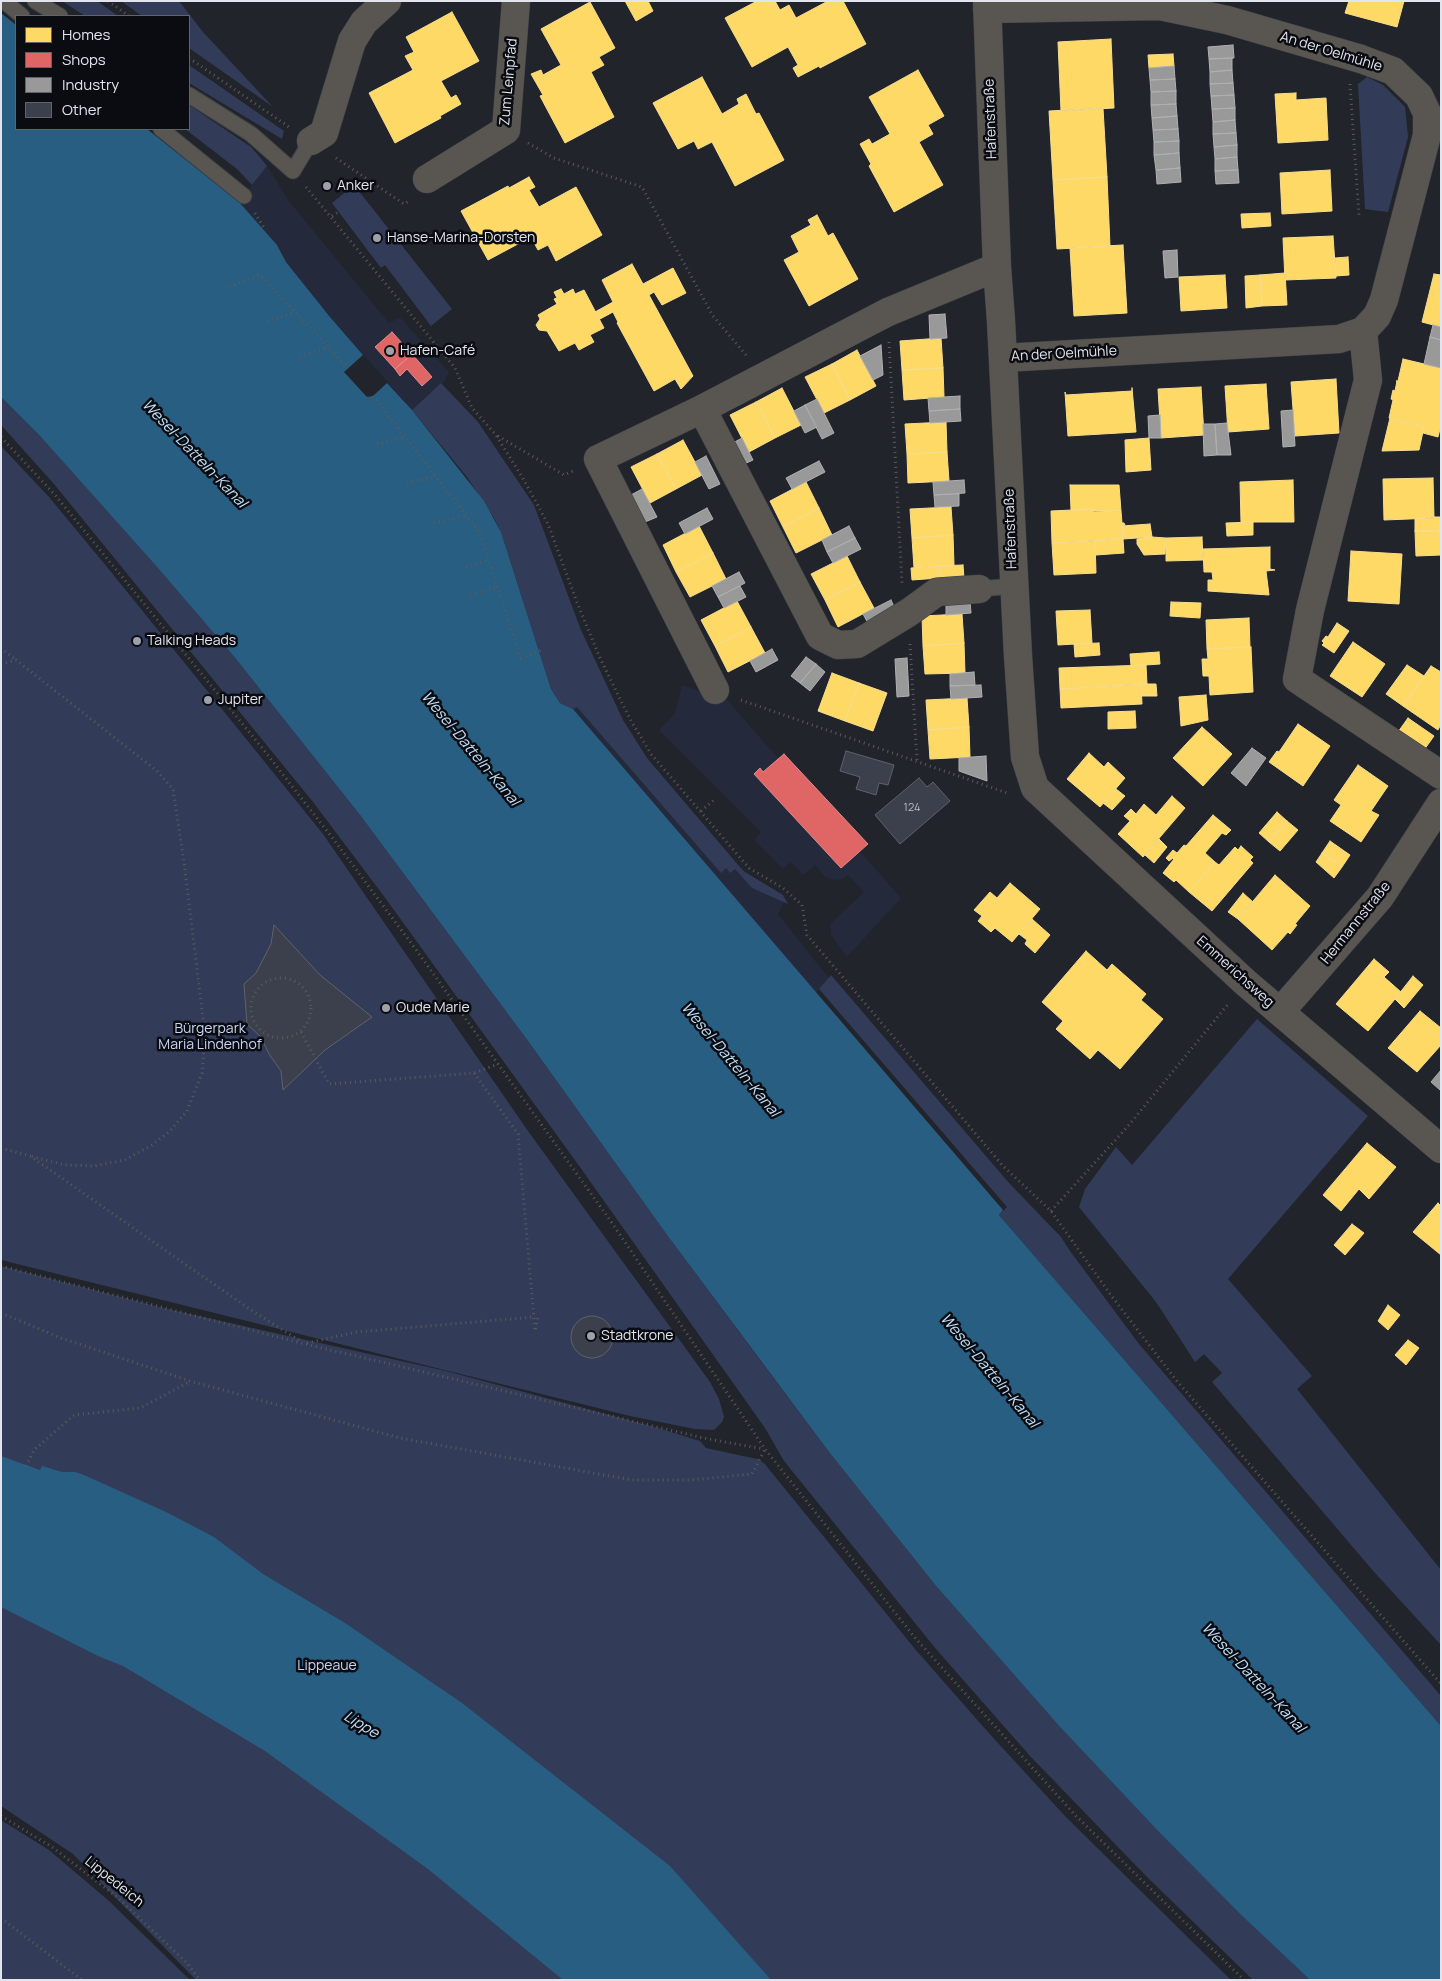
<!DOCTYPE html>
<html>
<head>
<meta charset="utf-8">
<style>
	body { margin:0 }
	#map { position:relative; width:1442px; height:1981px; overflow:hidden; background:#21242b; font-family:Manrope,sans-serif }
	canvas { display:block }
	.frame { position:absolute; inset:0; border:2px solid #e2e5ee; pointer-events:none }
	.legend { position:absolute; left:15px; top:15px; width:175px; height:115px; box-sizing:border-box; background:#0a0c12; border:1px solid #60636a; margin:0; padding:6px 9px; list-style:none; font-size:15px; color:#e2e5ee }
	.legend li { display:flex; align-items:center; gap:10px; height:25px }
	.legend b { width:25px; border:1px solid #60636a }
</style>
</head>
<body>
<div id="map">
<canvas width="1442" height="1981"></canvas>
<div class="frame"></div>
<ul class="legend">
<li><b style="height:14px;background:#ffd966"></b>Homes</li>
<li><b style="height:14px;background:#e06666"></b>Shops</li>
<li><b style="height:14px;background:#999"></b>Industry</li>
<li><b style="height:14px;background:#3c404d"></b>Other</li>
</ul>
</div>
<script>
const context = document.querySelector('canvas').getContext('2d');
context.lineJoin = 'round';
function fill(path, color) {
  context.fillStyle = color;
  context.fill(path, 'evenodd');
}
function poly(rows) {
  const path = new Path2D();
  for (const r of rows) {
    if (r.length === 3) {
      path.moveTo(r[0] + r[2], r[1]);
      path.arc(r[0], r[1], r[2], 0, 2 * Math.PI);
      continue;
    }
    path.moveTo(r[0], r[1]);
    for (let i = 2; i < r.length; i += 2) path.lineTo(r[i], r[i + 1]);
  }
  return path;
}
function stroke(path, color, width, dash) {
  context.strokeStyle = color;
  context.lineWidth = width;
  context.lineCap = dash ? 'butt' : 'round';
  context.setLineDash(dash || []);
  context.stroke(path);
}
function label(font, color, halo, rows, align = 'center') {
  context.font = font + ' Manrope,sans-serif';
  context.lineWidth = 5;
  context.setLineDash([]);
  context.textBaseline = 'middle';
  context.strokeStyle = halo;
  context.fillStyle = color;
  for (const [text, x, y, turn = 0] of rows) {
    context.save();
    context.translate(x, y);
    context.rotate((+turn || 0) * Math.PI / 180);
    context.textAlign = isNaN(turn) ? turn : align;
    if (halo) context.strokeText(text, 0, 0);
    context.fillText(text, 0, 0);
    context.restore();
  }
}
fill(poly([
	[267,166,289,201,389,323,400,317,449,372,443,384,441,383,412,410,330,317,286,262,277,245,239,202],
	[682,685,728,701,901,898,847,957,831,935,830,924,864,892,848,875,842,879,833,880,824,876,815,865,803,875,791,862,783,869,754,840,761,832,659,730,675,713],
	[595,697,735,867,784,902,778,914,829,978,816,993,573,709,560,703]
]), '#24293b');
fill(poly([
	[62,1,97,1,118,16,85,16],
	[121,1,179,1,203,32,273,107,189,48,189,16,142,16],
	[189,65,284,131,282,139,189,83],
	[1367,77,1383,85,1405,107,1408,137,1388,212,1365,209,1358,84],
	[189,105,251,147,259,156,267,166,252,185,237,169,185,129,189,129],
	[354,185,452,309,431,326,385,265,381,268,332,203],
	[441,383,478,422,534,505,581,630,623,720,647,758,739,866,745,872,783,895,788,904,752,888,735,869,730,873,726,868,721,873,577,707,573,709,560,703,551,689,501,532,494,518,467,477,412,410],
	[1,397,40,436,157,567,236,659,360,815,528,1041,667,1235,757,1356,829,1452,936,1586,1060,1727,1158,1831,1239,1913,1310,1980,1253,1980,1146,1876,1030,1756,936,1649,784,1461,765,1428,582,1170,386,899,313,802,54,484,1,425],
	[1,446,49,497,107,567,323,834,528,1131,710,1382,719,1399,724,1417,722,1422,714,1430,695,1429,630,1416,1,1260],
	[831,975,1009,1183,1061,1237,1070,1251,1139,1344,1441,1696,1441,1726,999,1215,1007,1207,819,989],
	[1257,1019,1368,1116,1228,1279,1312,1376,1297,1389,1441,1570,1441,1645,1375,1573,1212,1382,1222,1373,1204,1354,1195,1362,1156,1302,1079,1207,1085,1189,1116,1147,1132,1165],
	[1,1266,167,1309,446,1371,658,1428,700,1441,706,1448,757,1459,764,1463,915,1649,987,1731,1065,1816,1231,1980,196,1980,73,1854,1,1806],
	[1,1820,49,1850,109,1901,190,1980,1,1980]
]), '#323c58');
fill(poly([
	[1,13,16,25,16,129,147,129,239,202,277,245,286,262,330,317,363,355,344,372,367,397,373,396,387,383,412,410,484,501,501,532,551,689,560,703,573,709,1003,1210,999,1215,1441,1726,1441,1980,1310,1980,1239,1913,1158,1831,1060,1727,936,1586,829,1452,667,1235,528,1041,360,815,236,659,157,567,40,436,1,397],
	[1,1456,40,1470,42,1466,62,1472,75,1472,84,1475,166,1512,214,1537,263,1574,345,1623,462,1703,670,1866,771,1980,563,1980,428,1869,265,1751,123,1666,98,1656,1,1607]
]), '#285e82');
const homes = poly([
	[625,1,648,1,653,11,636,21,625,1],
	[757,1,775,1,780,10,789,5,796,18,828,1,843,1,866,44,820,68,819,66,798,77,793,68,798,65,788,47,752,67,725,18,757,1],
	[1349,1,1404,1,1397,27,1345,13,1349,1],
	[590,2,615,48,599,57,604,65,591,72,614,117,565,143,540,96,543,95,531,74,541,70,543,75,561,65,541,29,590,2],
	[452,12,479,61,441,81,451,98,456,95,461,104,440,116,441,118,395,143,369,93,413,70,405,56,414,52,406,37,452,12],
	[1111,39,1114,108,1061,111,1058,42,1111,39],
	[1173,54,1174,66,1149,68,1148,55,1173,54],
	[918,70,944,116,928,125,933,134,919,142,943,185,894,212,869,166,871,164,860,144,869,139,872,144,890,134,869,97,918,70],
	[702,77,722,114,739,104,737,99,746,94,756,114,759,113,784,160,735,186,712,142,698,149,694,141,678,149,653,103,702,77],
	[1296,93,1296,100,1326,98,1328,140,1278,143,1275,94,1296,93],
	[1103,108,1107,177,1053,180,1049,111,1103,108],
	[1330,170,1332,211,1282,214,1280,173,1330,170],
	[529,177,535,187,529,190,539,207,576,187,602,235,556,261,548,245,538,250,531,237,488,260,461,211,508,186,509,188,529,177],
	[1107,177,1110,246,1057,249,1053,180,1107,177],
	[1270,213,1271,226,1242,228,1241,214,1270,213],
	[817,215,828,236,833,233,858,279,809,306,784,260,799,252,791,236,811,225,808,220,817,215],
	[1333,236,1336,278,1285,280,1283,238,1333,236],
	[1123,245,1127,313,1074,316,1070,248,1123,245],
	[1348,257,1349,275,1336,276,1335,258,1348,257],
	[632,264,643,284,673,268,686,293,662,305,654,292,649,295,693,376,681,389,675,379,654,391,617,323,618,322,613,312,600,319,595,312,613,302,602,280,632,264],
	[1285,273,1287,305,1262,306,1260,275,1285,273],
	[1434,274,1441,275,1441,327,1422,322,1434,274],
	[1225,275,1227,308,1181,311,1179,277,1225,275],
	[1260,275,1262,306,1246,308,1245,276,1260,275],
	[561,289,564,294,573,289,575,294,584,290,604,328,590,335,594,342,579,350,575,343,559,351,547,331,539,330,536,325,540,319,538,315,557,304,554,299,557,298,554,292,561,289],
	[941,338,943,368,902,370,900,341,941,338],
	[857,350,876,386,850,400,832,364,857,350],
	[1403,359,1441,368,1441,425,1438,437,1423,433,1424,427,1389,418,1393,400,1391,399,1393,390,1395,391,1397,381,1396,381,1398,381,1403,359],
	[832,364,850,400,824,413,805,377,832,364],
	[943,368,944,397,904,400,902,370,943,368],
	[1336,379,1339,433,1295,436,1291,382,1336,379],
	[1266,384,1269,429,1228,432,1225,386,1266,384],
	[1201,387,1204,435,1161,438,1158,389,1201,387],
	[782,388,801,425,775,438,756,402,782,388],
	[1132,388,1136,432,1068,436,1065,392,1066,395,1132,391,1132,388],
	[756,402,775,438,749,452,730,415,756,402],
	[1390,418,1424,427,1419,450,1382,451,1390,418],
	[946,422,947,452,907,454,905,424,946,422],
	[1149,438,1151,470,1126,472,1125,440,1149,438],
	[683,440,702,475,676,489,657,454,683,440],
	[947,452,949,481,908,483,907,454,947,452],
	[657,454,676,489,650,503,631,467,657,454],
	[1433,478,1434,518,1384,520,1383,479,1433,478],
	[1293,480,1294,522,1241,522,1240,482,1293,480],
	[806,482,819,508,783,527,770,501,806,482],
	[1070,485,1119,485,1121,511,1093,511,1093,509,1071,510,1070,485],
	[951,507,953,535,912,538,910,509,951,507],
	[819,508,832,535,796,553,783,527,819,508],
	[1093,509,1093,512,1121,511,1122,523,1124,523,1125,525,1122,526,1123,539,1052,543,1051,511,1093,509],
	[1434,517,1440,517,1440,531,1415,531,1415,519,1434,517],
	[1253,522,1253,535,1227,536,1226,523,1253,522],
	[1150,524,1152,537,1123,539,1122,526,1150,524],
	[699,526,713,553,676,572,663,545,699,526],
	[1415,531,1440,531,1441,555,1416,556,1415,531],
	[953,535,954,565,914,568,912,538,953,535],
	[1152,537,1166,538,1165,554,1144,555,1137,544,1137,539,1152,537],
	[1202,537,1203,560,1166,561,1166,538,1202,537],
	[1123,539,1124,553,1096,555,1095,541,1123,539],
	[1095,541,1096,573,1054,575,1052,543,1095,541],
	[1270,547,1270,569,1275,570,1266,571,1269,595,1208,591,1208,580,1213,580,1212,572,1204,572,1203,549,1270,547],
	[1351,551,1402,554,1399,604,1348,601,1351,551],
	[713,553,726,579,690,597,676,572,713,553],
	[847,556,860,582,825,600,811,574,847,556],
	[963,565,964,578,939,579,938,566,963,565],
	[938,566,939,578,912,580,911,568,938,566],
	[860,582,874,608,838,627,825,600,860,582],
	[737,601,751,627,715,646,701,620,737,601],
	[1171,602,1201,603,1200,618,1170,616,1171,602],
	[1090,610,1092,643,1058,645,1056,611,1090,610],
	[962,614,964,643,923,646,922,616,962,614],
	[1249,618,1250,647,1207,649,1206,620,1249,618],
	[1337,623,1349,631,1334,653,1322,645,1324,643,1322,641,1326,636,1328,637,1337,623],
	[751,627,765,653,728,672,715,646,751,627],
	[1353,642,1385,664,1362,697,1330,676,1353,642],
	[964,643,965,673,925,674,923,646,964,643],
	[1099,643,1100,655,1075,657,1074,644,1099,643],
	[1251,647,1253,692,1210,695,1209,676,1203,676,1202,659,1208,659,1207,649,1251,647],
	[1159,652,1160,664,1131,666,1130,654,1159,652],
	[1146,665,1147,684,1060,689,1059,668,1146,665],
	[1407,665,1424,676,1403,706,1386,694,1407,665],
	[1431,666,1441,672,1441,724,1438,730,1403,706,1431,666],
	[832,673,859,683,845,721,818,711,832,673],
	[859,683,887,693,873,731,845,721,859,683],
	[1141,684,1142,704,1061,708,1060,689,1141,684],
	[1141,684,1156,684,1157,696,1142,696,1141,684],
	[1206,695,1208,720,1181,726,1179,697,1206,695],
	[967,698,969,727,928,730,926,700,967,698],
	[1135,711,1136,728,1108,729,1108,712,1135,711],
	[1408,718,1434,736,1424,750,1398,732,1408,718],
	[1298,724,1330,746,1303,786,1269,762,1277,751,1279,752,1298,724],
	[969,727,970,757,930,759,928,730,969,727],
	[1202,727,1232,754,1203,786,1173,758,1202,727],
	[1089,753,1104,767,1108,762,1125,778,1100,807,1067,779,1089,753],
	[1358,765,1388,786,1371,811,1379,815,1361,842,1330,821,1341,805,1334,800,1358,765],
	[1116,789,1125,796,1112,810,1103,803,1116,789],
	[1172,796,1185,808,1143,857,1118,834,1130,821,1124,816,1131,809,1136,814,1144,804,1156,815,1172,796],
	[1277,812,1287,821,1269,842,1259,833,1277,812],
	[1213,815,1231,830,1226,835,1222,833,1205,853,1215,862,1189,892,1176,880,1174,882,1163,873,1174,859,1173,858,1169,861,1166,858,1173,850,1177,853,1184,845,1186,846,1213,815],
	[1287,821,1298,830,1280,851,1269,842,1287,821],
	[1159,839,1167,847,1154,863,1145,855,1159,839],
	[1330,841,1350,855,1342,867,1322,853,1330,841],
	[1241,846,1253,857,1250,860,1253,863,1212,911,1189,892,1215,862,1219,865,1235,847,1238,850,1241,846],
	[1322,853,1342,867,1334,878,1316,862,1322,853],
	[1275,875,1310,906,1295,924,1297,925,1290,934,1288,932,1272,950,1238,919,1275,875],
	[1010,883,1040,909,1012,942,995,928,991,932,978,921,982,916,974,910,990,892,997,898,1010,883],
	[1243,893,1253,902,1238,919,1228,912,1243,893],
	[1032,919,1050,935,1035,953,1025,944,1027,940,1019,934,1032,919],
	[1086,951,1107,970,1112,964,1146,994,1141,1000,1163,1019,1120,1069,1098,1050,1090,1059,1056,1029,1063,1021,1042,1002,1086,951],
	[1374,959,1389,972,1384,977,1401,992,1368,1031,1336,1004,1374,959],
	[1413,976,1423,985,1404,1008,1395,999,1413,976],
	[1420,1011,1441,1028,1441,1045,1417,1072,1388,1048,1420,1011],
	[1367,1143,1396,1167,1369,1199,1359,1189,1341,1211,1323,1195,1367,1143],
	[1438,1203,1441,1206,1441,1255,1413,1232,1438,1203],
	[1352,1224,1364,1233,1345,1255,1334,1245,1352,1224],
	[1388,1305,1400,1315,1388,1330,1378,1321,1388,1305],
	[1408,1340,1419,1348,1406,1365,1395,1355,1408,1340]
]);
fill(homes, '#ffd966');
stroke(homes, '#f6dd8f', 1);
const shops = poly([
	[392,332,412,354,395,369,375,347,392,332],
	[412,354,432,377,422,386,407,369,400,376,395,369,412,354],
	[784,754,868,844,841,868,754,774,760,768,763,772,784,754]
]);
fill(shops, '#e06666');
stroke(shops, '#e18c8f', 1);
const industry = poly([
	[1233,45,1234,58,1209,59,1208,47,1233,45],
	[1232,58,1232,70,1210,72,1209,59,1232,58],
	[1174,66,1175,79,1150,80,1149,68,1174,66],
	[1232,70,1233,83,1210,84,1210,72,1232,70],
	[1175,79,1176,91,1151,92,1150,80,1175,79],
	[1233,83,1234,95,1211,96,1210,84,1233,83],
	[1176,91,1176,104,1151,105,1151,92,1176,91],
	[1234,95,1235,108,1212,109,1211,96,1234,95],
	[1176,104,1177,116,1152,118,1151,105,1176,104],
	[1235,108,1235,120,1213,122,1212,109,1235,108],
	[1177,116,1178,129,1153,130,1152,118,1177,116],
	[1235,120,1236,133,1213,134,1213,122,1235,120],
	[1178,129,1179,141,1154,142,1153,130,1178,129],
	[1236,133,1237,145,1214,147,1213,134,1236,133],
	[1179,141,1179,153,1154,155,1154,142,1179,141],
	[1237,145,1237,157,1215,159,1214,147,1237,145],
	[1179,153,1180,168,1156,170,1154,155,1179,153],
	[1237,157,1238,170,1215,171,1215,159,1237,157],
	[1180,168,1181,182,1157,184,1156,170,1180,168],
	[1238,170,1239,183,1216,184,1215,171,1238,170],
	[1177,250,1178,277,1165,278,1163,251,1177,250],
	[945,314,947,338,930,339,929,315,945,314],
	[1433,325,1441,327,1441,340,1430,337,1433,325],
	[1430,337,1441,340,1441,368,1424,364,1430,337],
	[881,345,883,375,873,380,860,356,881,345],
	[960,396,960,409,929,411,928,398,960,396],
	[817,399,834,433,822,439,805,405,817,399],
	[805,405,817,427,805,433,794,411,805,405],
	[960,409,961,421,930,423,929,411,960,409],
	[1293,410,1295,446,1283,447,1281,411,1293,410],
	[1160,415,1161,438,1149,438,1148,416,1160,415],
	[1227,423,1231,455,1217,455,1215,424,1227,423],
	[1203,424,1215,424,1217,455,1204,456,1203,424],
	[742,438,753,460,742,465,731,444,742,438],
	[706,456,720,484,709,489,695,462,706,456],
	[819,461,825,472,792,489,786,478,819,461],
	[964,480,965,493,934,495,933,482,964,480],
	[642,489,657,517,645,522,631,495,642,489],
	[959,494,959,506,935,507,934,495,959,494],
	[707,508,713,519,685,534,679,523,707,508],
	[849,526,855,538,827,552,822,540,849,526],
	[855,538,861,549,833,563,827,552,855,538],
	[739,572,745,583,718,597,712,586,739,572],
	[740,586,746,597,724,608,718,597,740,586],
	[891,600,896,611,869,625,863,614,891,600],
	[970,601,971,613,946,615,946,603,970,601],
	[772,649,778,660,756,672,750,661,772,649],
	[806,657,816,664,800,683,791,676,806,657],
	[907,658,909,696,897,697,895,659,907,658],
	[816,664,825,672,810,691,800,683,816,664],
	[974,672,975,685,950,686,950,674,974,672],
	[981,685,982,697,951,699,950,686,981,685],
	[1252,748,1266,758,1246,786,1231,773,1252,748],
	[986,756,987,781,959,771,959,758,986,756],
	[1441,1070,1441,1089,1440,1090,1431,1082,1441,1070]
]);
fill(industry, '#999');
stroke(industry, '#afb0b2', 1);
const building = poly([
	[846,751,894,765,888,785,879,783,876,795,856,789,860,777,840,771,846,751],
	[919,778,927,787,933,782,950,801,900,844,875,815,919,778],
	[274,925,320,975,372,1017,325,1050,283,1090,281,1071,269,1054,261,1037,247,1024,244,984,256,973,271,944,274,925],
	[592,1337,21]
]);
fill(building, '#3c404d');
stroke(building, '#5f6268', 1);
const service = poly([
	[4,1,22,16],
	[35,1,60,16],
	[189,95,251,134,293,171,311,141],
	[161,129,244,196],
	[979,589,1013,586]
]);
const minor = poly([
	[987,1,997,267,1001,321,1018,656,1025,757,1035,788,1246,983,1441,1149],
	[987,9,1160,6,1227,20,1361,59,1393,71,1419,96,1427,113,1427,135,1384,300,1377,316,1363,331,1339,339,1003,358],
	[311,141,324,133,352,41,364,22,387,1],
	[427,179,506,130,516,1],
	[1363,331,1368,380,1310,610,1297,679,1441,775],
	[702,409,820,636,838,645,857,644,908,613,937,592,979,589],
	[715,690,598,459,702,409,888,312,997,267],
	[1280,1012,1380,897,1441,803]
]);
stroke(service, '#3d4045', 17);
stroke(minor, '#3d4045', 29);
stroke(poly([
	[108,1,129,16],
	[189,58,289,127],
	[1350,84,1359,216],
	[528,143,554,158,642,187,713,316,747,356],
	[336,158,404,204,409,201],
	[306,187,455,368,472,408,496,435,525,482,548,524,578,605,600,658,630,719,651,754,749,868,783,888,802,905,807,935,1003,1166,1051,1211,1110,1294,1176,1380,1441,1684],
	[255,213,264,228],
	[332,216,338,212],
	[225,288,260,275,348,368],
	[267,321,295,312],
	[889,342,902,583],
	[300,357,328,347],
	[373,396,480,533,521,658,542,650],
	[498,436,564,475,573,471],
	[1,437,55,495,263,749,334,840,417,951,612,1223,765,1449,916,1639,1076,1816,1244,1980],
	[377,444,405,437],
	[407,483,436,476],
	[434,523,466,516],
	[461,568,489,560],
	[470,595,498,587],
	[910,644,917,760],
	[1,648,16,660],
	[1,664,16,660,157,771,173,789,184,862,205,1035,202,1073,187,1111,170,1131,152,1145,125,1160,94,1166,65,1165,30,1156],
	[741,700,1007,793],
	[701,811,715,799],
	[281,1008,30],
	[301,1032,329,1084,474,1073,498,1064],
	[474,1073,518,1134,535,1331,538,1317],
	[1,1148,30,1156,251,1310,302,1342],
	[1051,1211,1129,1125,1229,1003],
	[1,1266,305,1344,708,1439,764,1449],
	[1,1313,61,1338,190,1381,400,1438,632,1480,691,1480,752,1474,765,1449],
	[307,1343,357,1332,534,1317],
	[26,1466,34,1450,74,1415,140,1408,189,1382],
	[1,1816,52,1847,117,1897,186,1962,200,1980],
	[1,1918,82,1980]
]), '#5c5a5a', 3, [1, 4]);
stroke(service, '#595651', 15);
stroke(minor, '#595651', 28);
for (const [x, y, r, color] of [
	[327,186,5,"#9ea1aa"],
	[377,238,5,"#9ea1aa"],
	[390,351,5,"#9ea1aa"],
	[137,641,5,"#9ea1aa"],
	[208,700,5,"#9ea1aa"],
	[386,1008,5,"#9ea1aa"],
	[591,1336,5,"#9ea1aa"]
]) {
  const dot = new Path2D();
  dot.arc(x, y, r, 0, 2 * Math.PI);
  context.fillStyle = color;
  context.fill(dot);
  stroke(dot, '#0a0c12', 2);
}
label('11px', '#b8bcc6', null, [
	["124",912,808]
]);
label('14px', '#e2e5ee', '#0a0c12', [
	["An der Oelmühle",1331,52,17],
	["Zum Leinpfad",509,82,-85],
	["Hafenstraße",991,119,-92],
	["An der Oelmühle",1064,354,-3],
	["Hafenstraße",1011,529,-92],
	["Hermannstraße",1356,923,-51],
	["Emmerichsweg",1235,972,42],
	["Lippedeich",114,1882,39]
]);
label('14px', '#e2e5ee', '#0a0c12', [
	["Anker",337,186],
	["Hanse-Marina-Dorsten",387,238],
	["Hafen-Café",400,351],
	["Talking Heads",147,641],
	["Jupiter",218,700],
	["Oude Marie",396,1008],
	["Stadtkrone",601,1336]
], 'left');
label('14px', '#c9d5f5', '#0a0c12', [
	["Bürgerpark",210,1029],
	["Maria Lindenhof",210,1045],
	["Lippeaue",327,1666]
]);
label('italic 15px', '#c1e1f9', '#0a0c12', [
	["Wesel-Datteln-Kanal",194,454,46],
	["Wesel-Datteln-Kanal",470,749,50],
	["Wesel-Datteln-Kanal",730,1060,50],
	["Wesel-Datteln-Kanal",989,1371,50],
	["Wesel-Datteln-Kanal",1253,1678,47],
	["Lippe",361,1725,31]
]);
</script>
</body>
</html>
